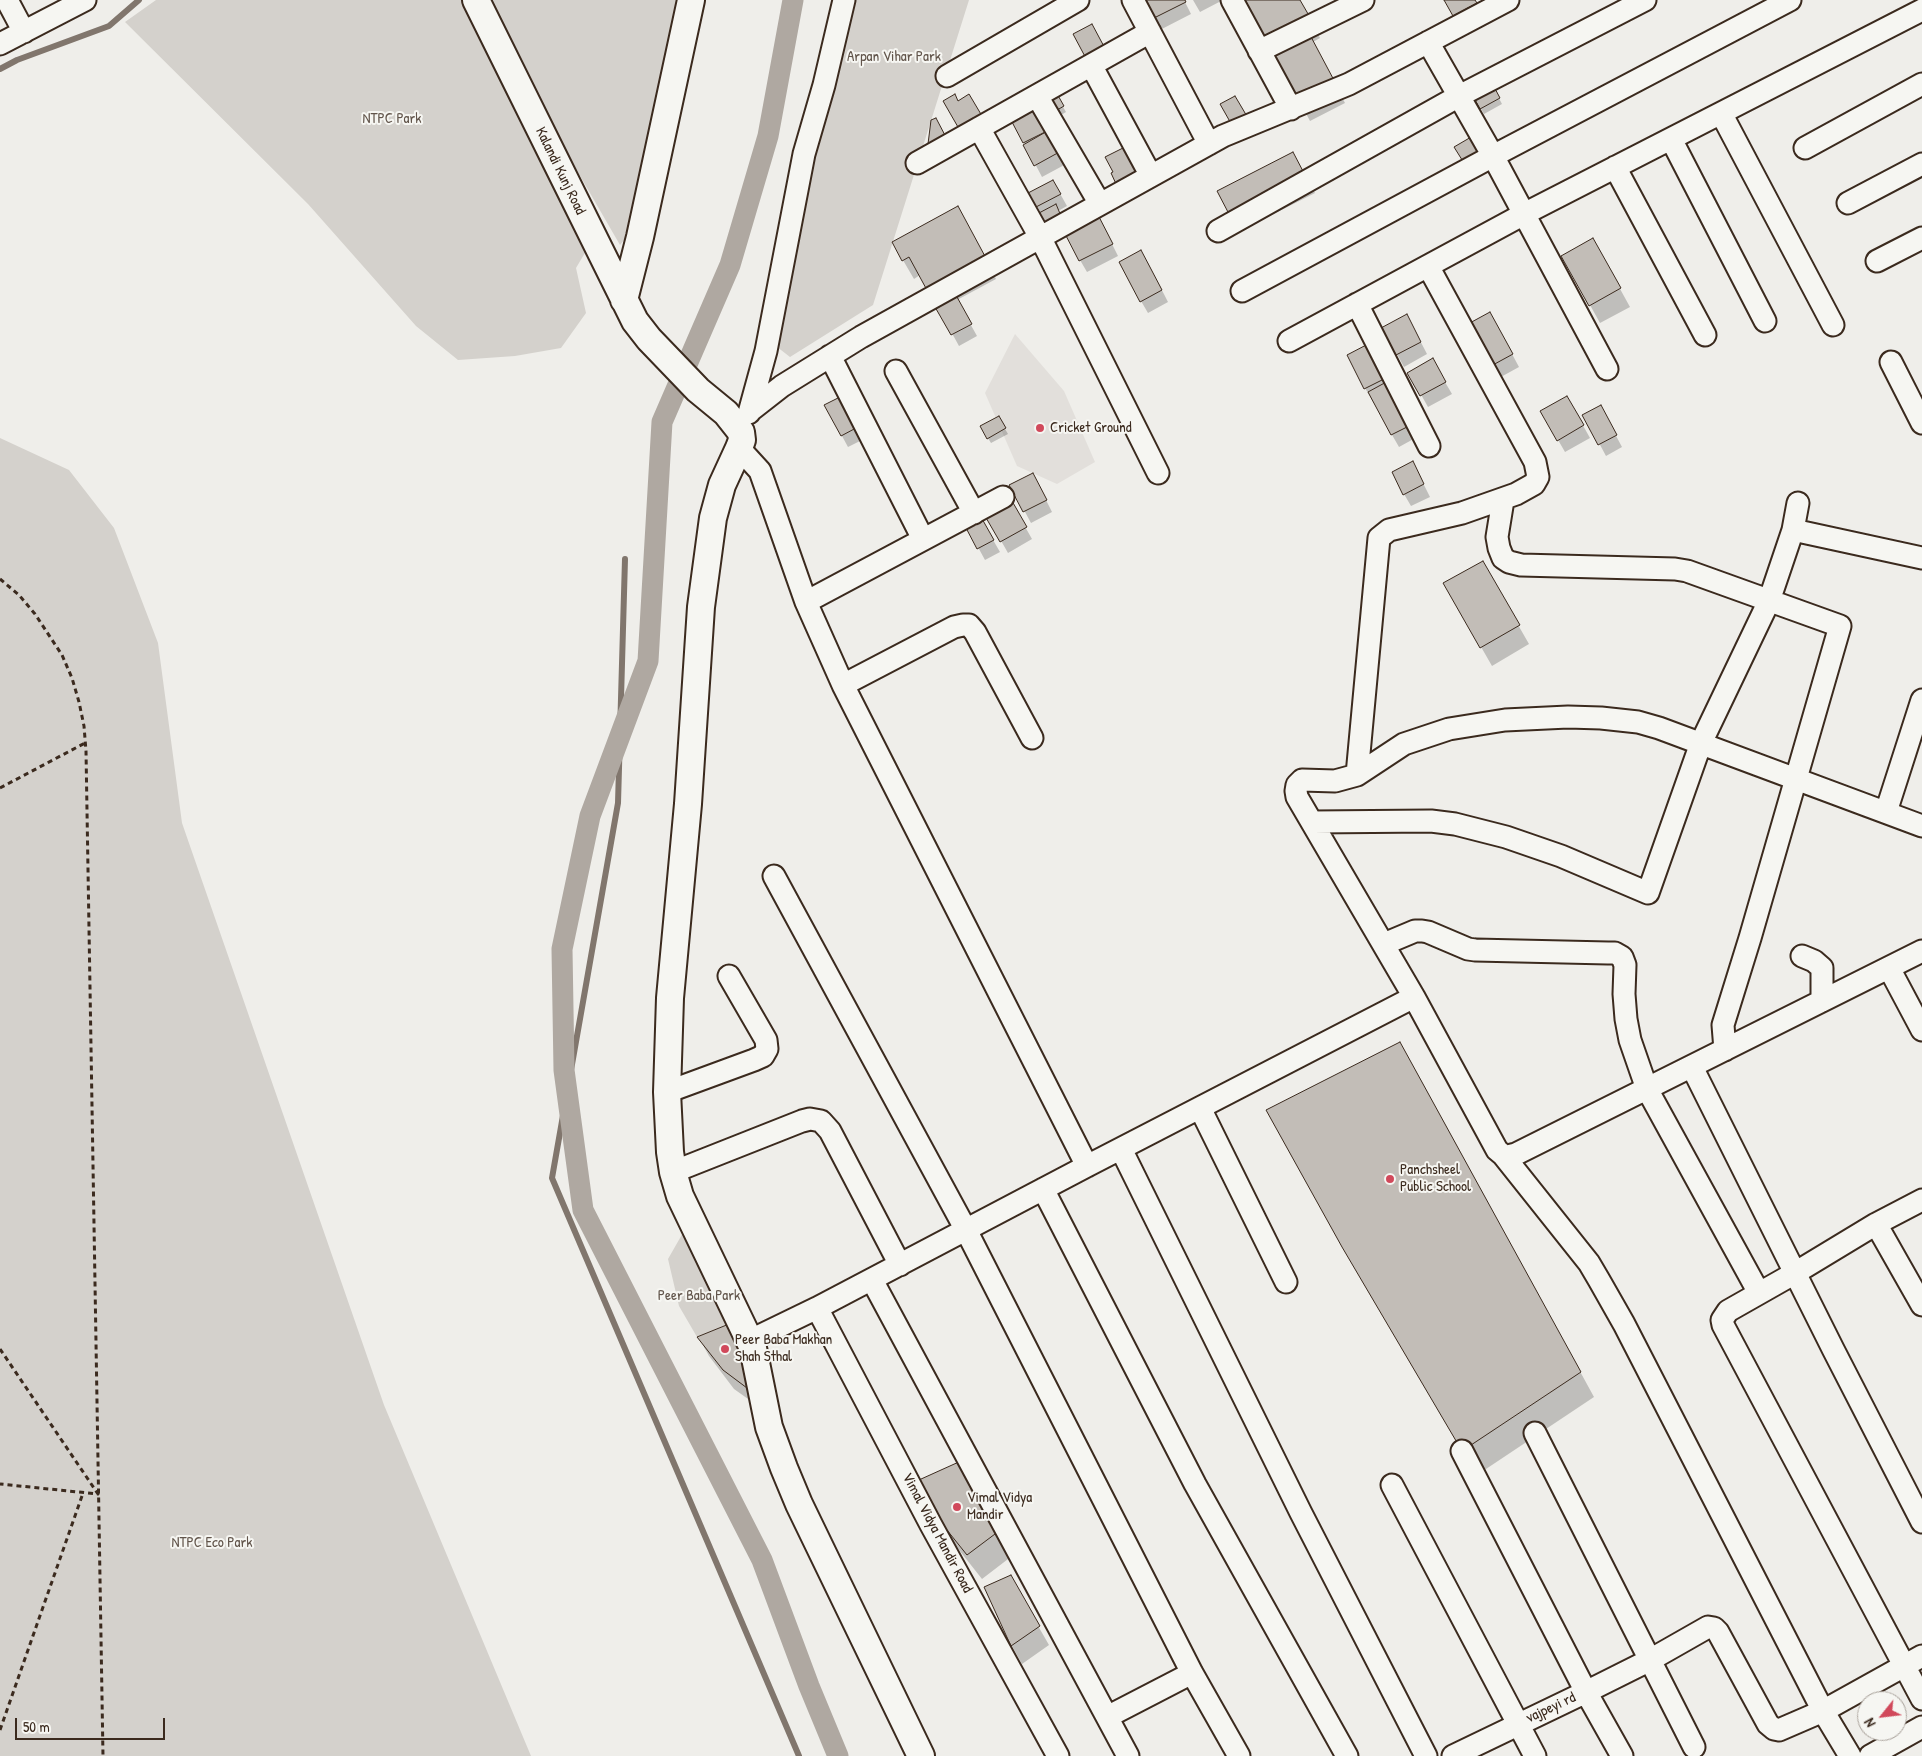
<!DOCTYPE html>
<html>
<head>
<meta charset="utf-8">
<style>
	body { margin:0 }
	#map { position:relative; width:1922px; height:1756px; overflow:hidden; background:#efeeea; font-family:"Patrick Hand",sans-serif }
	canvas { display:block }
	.north { position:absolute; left:1857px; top:1691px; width:50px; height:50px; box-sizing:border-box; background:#f6f6f2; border:1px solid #aba49d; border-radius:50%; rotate:241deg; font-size:14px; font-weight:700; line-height:20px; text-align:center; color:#3b2a1e }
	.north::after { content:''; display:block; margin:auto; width:18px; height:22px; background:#d1495b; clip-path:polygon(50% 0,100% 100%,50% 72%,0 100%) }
	.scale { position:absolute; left:15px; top:1718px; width:150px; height:22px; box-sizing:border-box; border:2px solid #3b2a1e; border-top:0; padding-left:6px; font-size:15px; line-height:18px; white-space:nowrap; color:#3b2a1e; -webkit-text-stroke:4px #f6f6f2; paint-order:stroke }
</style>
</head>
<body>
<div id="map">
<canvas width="1922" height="1756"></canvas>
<div class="north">N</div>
<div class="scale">50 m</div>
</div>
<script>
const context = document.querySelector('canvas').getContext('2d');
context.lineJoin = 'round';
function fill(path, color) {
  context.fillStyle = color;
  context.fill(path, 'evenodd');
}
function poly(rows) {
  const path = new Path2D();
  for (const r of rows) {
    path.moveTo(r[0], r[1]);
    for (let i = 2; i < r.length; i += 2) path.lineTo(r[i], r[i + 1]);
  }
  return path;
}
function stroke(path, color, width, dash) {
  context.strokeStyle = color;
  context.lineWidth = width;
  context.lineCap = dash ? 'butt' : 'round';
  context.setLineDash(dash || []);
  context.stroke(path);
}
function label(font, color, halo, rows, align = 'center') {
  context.font = font + ' "Patrick Hand",sans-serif';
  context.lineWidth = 4;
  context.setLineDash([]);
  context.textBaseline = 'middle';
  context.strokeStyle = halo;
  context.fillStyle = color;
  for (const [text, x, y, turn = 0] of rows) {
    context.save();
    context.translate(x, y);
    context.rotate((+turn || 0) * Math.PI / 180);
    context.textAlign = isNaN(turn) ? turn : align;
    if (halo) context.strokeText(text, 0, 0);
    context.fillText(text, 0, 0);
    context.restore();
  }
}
fill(poly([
	[1015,334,1064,391,1095,462,1057,484,1017,466,985,393]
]), '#e2dfdb');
fill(poly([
	[156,0,463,0,505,80,589,246,576,268,586,313,561,348,515,356,458,360,416,326,308,204,125,22],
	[490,0,681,0,629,234,620,245,557,136],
	[852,0,969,0,873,305,790,357,772,343],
	[0,438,69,470,114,528,158,643,182,823,384,1405,531,1756,0,1756],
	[688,1224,734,1322,697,1337,679,1306,668,1259]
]), '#d4d1cc');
fill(poly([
	[1146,0,1184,0,1191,14,1156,32],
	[1193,0,1223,0,1200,12],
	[1246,0,1299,0,1320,38,1313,42,1345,103,1310,121],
	[1446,0,1475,0,1483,16,1461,27],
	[1098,37,1114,66,1097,75],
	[1492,85,1502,104,1484,114,1473,95],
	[1055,93,1066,112,1056,118],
	[1037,110,1068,163,1042,177,1013,122],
	[1293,154,1315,193,1240,231,1230,213],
	[1053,181,1067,206,1058,211,1041,213,1030,194],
	[1102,224,1118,256,1087,272,1080,260],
	[968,226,996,279,957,300,977,336,959,346,920,275,914,279,893,243],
	[1603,258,1630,307,1600,323,1590,305],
	[1148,263,1168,302,1148,313,1141,301],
	[1497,326,1519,367,1499,378,1492,366],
	[1413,327,1427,354,1404,367,1383,328],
	[1370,344,1419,436,1399,447,1365,388],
	[1432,360,1452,394,1428,407,1409,373],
	[1567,397,1590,438,1565,452,1542,412],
	[839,399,862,440,848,447,842,436],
	[1584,415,1607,419,1622,447,1606,456],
	[998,417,1008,434,991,443,981,427],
	[1419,475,1430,497,1411,506,1404,494],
	[1011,486,1039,486,1052,512,1031,523],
	[1011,502,1032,539,1008,553,987,516],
	[981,519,1000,552,985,560,967,527],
	[1482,562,1529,644,1492,666,1445,584],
	[1414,1068,1594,1397,1477,1475,1343,1247],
	[699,1338,744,1342,772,1416,734,1389,709,1356],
	[961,1462,1012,1556,982,1579,926,1508],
	[1010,1577,1049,1645,1022,1664,1012,1646,986,1588]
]), '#0003');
stroke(poly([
	[0,69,17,60,109,26,139,0],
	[625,559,618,803,552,1178,799,1756]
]), '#81766d', 6);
stroke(poly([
	[793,0,768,136,730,265,662,422,648,661,590,816,562,949,564,1070,583,1210,762,1560,809,1686,838,1756]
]), '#afa8a1', 21);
const building = poly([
	[1143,0,1185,0,1186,2,1148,21,1143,0],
	[1244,0,1300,0,1311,19,1267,43,1244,0],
	[1444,0,1475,0,1477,3,1453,16,1444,0],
	[1092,24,1108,54,1089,64,1073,34,1092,24],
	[1310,35,1336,84,1299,103,1273,53,1310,35],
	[1492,83,1500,98,1480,109,1472,94,1492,83],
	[1056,92,1064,106,1052,113,1044,98,1056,92],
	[955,94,958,101,969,94,985,121,962,134,943,101,955,94],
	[1235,96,1248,118,1233,127,1220,104,1235,96],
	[1037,108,1049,130,1023,143,1012,122,1037,108],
	[936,118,948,141,927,152,931,120,936,118],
	[1051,129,1063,150,1034,166,1023,145,1051,129],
	[1478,133,1488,148,1464,163,1454,147,1478,133],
	[1123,148,1128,156,1136,151,1147,171,1117,186,1111,173,1113,172,1105,157,1123,148],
	[1293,152,1305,175,1229,214,1217,191,1293,152],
	[1053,180,1061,194,1036,207,1028,193,1053,180],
	[1056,204,1061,216,1044,224,1039,213,1056,204],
	[958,206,987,260,928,292,909,257,902,261,892,242,958,206],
	[1096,211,1113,244,1079,261,1062,228,1096,211],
	[1593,238,1621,288,1589,306,1561,256,1593,238],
	[1141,250,1162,290,1140,302,1119,262,1141,250],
	[952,288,972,324,951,335,931,300,952,288],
	[1490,312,1513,354,1491,366,1468,324,1490,312],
	[1407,314,1421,342,1396,355,1381,328,1407,314],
	[1370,343,1388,377,1364,389,1347,355,1370,343],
	[1433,358,1446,382,1420,396,1407,373,1433,358],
	[1390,380,1413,424,1391,435,1368,392,1390,380],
	[1567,396,1584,425,1557,441,1540,411,1567,396],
	[840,397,856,428,841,436,824,405,840,397],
	[1601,405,1617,435,1598,445,1582,415,1601,405],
	[999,416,1006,428,987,439,980,426,999,416],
	[1413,461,1424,484,1403,495,1392,472,1413,461],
	[1033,473,1047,500,1023,512,1009,485,1033,473],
	[1012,501,1027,527,1000,542,985,516,1012,501],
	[981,517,994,540,977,549,965,526,981,517],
	[1483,561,1520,625,1480,648,1443,583,1483,561],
	[1400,1042,1581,1372,1462,1451,1342,1247,1266,1110,1400,1042],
	[734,1322,763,1400,723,1370,697,1337,734,1322],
	[961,1461,999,1531,967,1555,910,1484,961,1461],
	[1011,1575,1040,1626,1011,1646,984,1587,1011,1575]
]);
fill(building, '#c2bdb7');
stroke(building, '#3b2a1e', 1);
const minor = poly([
	[7,0,24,32],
	[1133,0,1209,144],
	[1232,0,1291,109],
	[1428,42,1493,156,1607,369],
	[0,44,85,0],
	[1259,51,1363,0],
	[1091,65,1151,176],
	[947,76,1078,0],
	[1037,96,1100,204],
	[1721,113,1833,325],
	[979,128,1040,237,1158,473],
	[1671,139,1765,321],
	[1805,148,1922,84],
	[917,163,1150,32],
	[1615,167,1705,335],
	[1848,203,1922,164],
	[1218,231,1459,96,1645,0],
	[1877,261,1922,238],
	[1242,291,1493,156,1790,0],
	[1357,304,1429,446],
	[1289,341,1524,214,1922,10],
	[830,356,923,539],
	[1891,362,1922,423],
	[896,371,974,513],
	[750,411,782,386,861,337,1223,136,1349,84,1508,0],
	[749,413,766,351,804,154,824,85,844,0],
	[739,448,760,471,806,602,843,685,1087,1166],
	[1503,500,1497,537,1499,548,1503,558,1509,562,1521,565,1675,569,1687,571,1840,626,1750,938,1723,1025,1725,1050],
	[1793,530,1922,558],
	[806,602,1003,497],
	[843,685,954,627,963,625,969,625,975,632,1032,738],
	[1357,775,1379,538,1389,530,1462,513,1516,494,1534,484,1538,477,1535,462,1428,266],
	[1886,812,1922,700],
	[1313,822,1431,821,1455,824,1506,837,1561,856,1648,893,1701,743,1769,601,1793,530,1798,503],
	[1922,826,1659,728,1638,722,1601,718,1568,717,1505,720,1449,729,1404,744,1357,775,1335,781,1302,780,1297,785,1296,791,1297,797,1414,997,1497,1150,1503,1155,1508,1156,1516,1154,1922,951],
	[774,876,966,1230,1192,1673,1239,1756],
	[1384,944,1415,931,1422,931,1428,932,1468,949,1475,950,1608,953,1615,953,1622,957,1625,965,1624,994,1626,1019,1630,1040,1647,1089,1759,1293],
	[1802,956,1814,961,1822,968,1822,1001],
	[1889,968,1922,1030],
	[1692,1067,1833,1349,1922,1522],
	[667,1092,754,1060,763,1056,767,1049,766,1040,729,976],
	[1200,1108,1286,1282],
	[1121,1149,1301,1513,1426,1756],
	[1503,1155,1589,1263,1599,1280,1624,1324,1823,1711,1850,1756],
	[673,1172,802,1121,810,1119,821,1121,830,1131,900,1265],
	[1043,1189,1195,1484,1347,1756],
	[1922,1200,1876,1224,1795,1273,1728,1311,1722,1320,1723,1325,1922,1699],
	[1876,1224,1922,1305],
	[872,1280,1128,1756],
	[817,1308,931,1525,1058,1756],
	[749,1341,817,1308,1087,1166,1414,997],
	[1535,1433,1694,1747],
	[1462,1451,1586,1692,1622,1756],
	[1392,1485,1535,1756],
	[1107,1717,1192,1673],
	[1453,1756,1586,1692,1650,1660,1708,1627,1714,1628,1718,1632,1768,1724,1774,1729,1779,1730,1823,1711,1922,1656],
	[1870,1756,1922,1727]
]);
const tertiary = poly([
	[476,0,635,321,649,339,698,390,726,413,741,432,742,440,739,448,722,485,713,518,701,607,688,804,670,998,667,1092,670,1152,673,1172,680,1196,753,1348,769,1427,784,1468,799,1504,921,1756],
	[624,300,640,237,691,0]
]);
stroke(minor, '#3b2a1e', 25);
stroke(tertiary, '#3b2a1e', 30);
stroke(poly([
	[0,579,19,595,35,614,62,655,72,678,79,702,84,726,86,751,103,1756],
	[0,788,85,743],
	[0,1349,98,1494,0,1484],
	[0,1730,83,1493]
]), '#3b2a1e', 3, [5, 4]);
stroke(minor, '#f6f6f2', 21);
stroke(tertiary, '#f6f6f2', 26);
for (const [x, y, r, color] of [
	[1040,428,5,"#d1495b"],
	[1390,1179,5,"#d1495b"],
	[725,1349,5,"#d1495b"],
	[957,1507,5,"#d1495b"]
]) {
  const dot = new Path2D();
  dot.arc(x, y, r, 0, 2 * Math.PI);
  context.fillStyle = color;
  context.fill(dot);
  stroke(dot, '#f6f6f2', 2);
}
label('15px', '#61544a', '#f6f6f2', [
	["Arpan Vihar Park",894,57],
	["NTPC Park",392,119],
	["Peer Baba Park",699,1296],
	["NTPC Eco Park",212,1543]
]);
label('15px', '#3b2a1e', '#f6f6f2', [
	["Kalandi Kunj Road",560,171,64],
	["Vimal Vidya Mandir Road",937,1533,62],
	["vajpeyi rd",1551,1708,-25]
]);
label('15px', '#3b2a1e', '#f6f6f2', [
	["Cricket Ground",1050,428],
	["Panchsheel",1400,1170],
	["Public School",1400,1187],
	["Peer Baba Makhan",735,1340],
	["Shah Sthal",735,1357],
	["Vimal Vidya",967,1498],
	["Mandir",967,1515]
], 'left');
</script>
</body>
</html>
